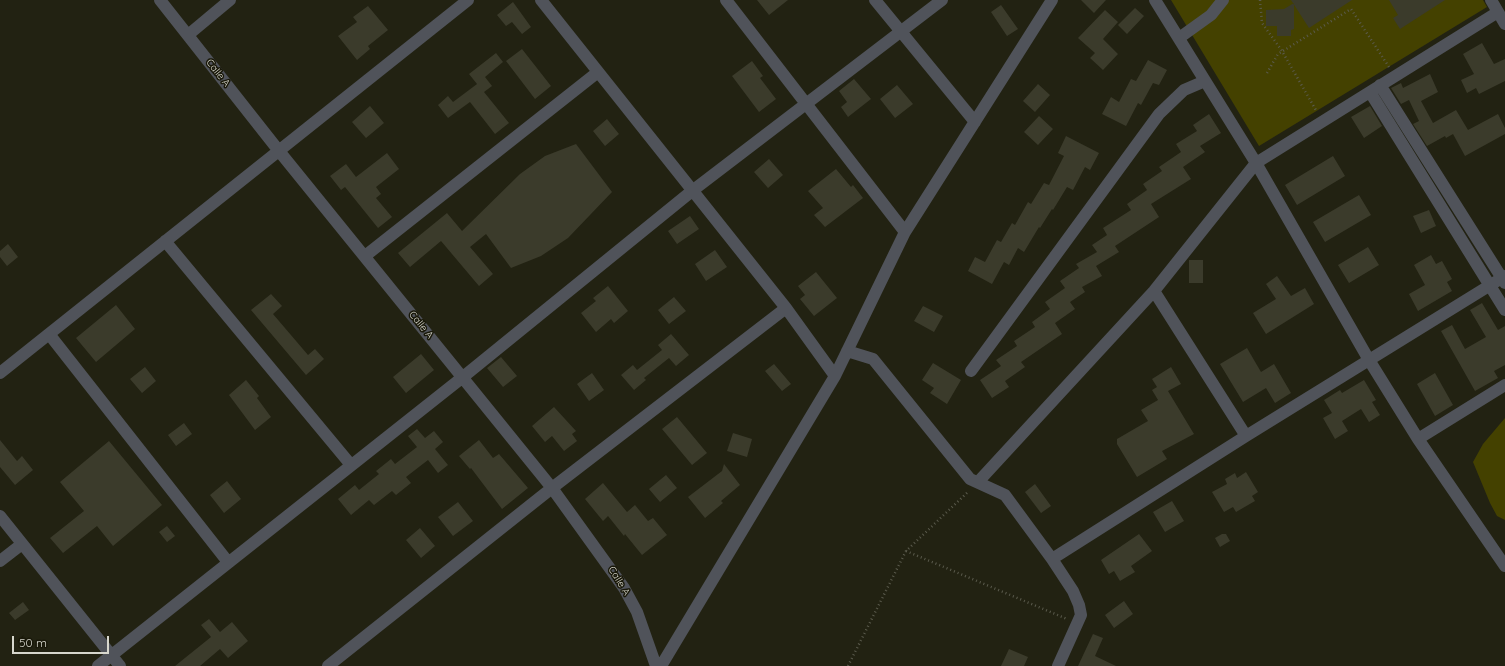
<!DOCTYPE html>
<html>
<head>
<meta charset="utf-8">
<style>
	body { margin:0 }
	#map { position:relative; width:1505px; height:666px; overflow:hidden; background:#222212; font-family:Quicksand,sans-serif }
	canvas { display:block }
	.scale { position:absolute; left:12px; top:636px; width:97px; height:18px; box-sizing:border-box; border:2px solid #d7d7cd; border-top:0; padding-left:5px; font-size:12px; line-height:14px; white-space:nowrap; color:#d7d7cd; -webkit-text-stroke:3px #191809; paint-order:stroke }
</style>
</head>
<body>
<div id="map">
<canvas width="1505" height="666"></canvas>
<div class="scale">50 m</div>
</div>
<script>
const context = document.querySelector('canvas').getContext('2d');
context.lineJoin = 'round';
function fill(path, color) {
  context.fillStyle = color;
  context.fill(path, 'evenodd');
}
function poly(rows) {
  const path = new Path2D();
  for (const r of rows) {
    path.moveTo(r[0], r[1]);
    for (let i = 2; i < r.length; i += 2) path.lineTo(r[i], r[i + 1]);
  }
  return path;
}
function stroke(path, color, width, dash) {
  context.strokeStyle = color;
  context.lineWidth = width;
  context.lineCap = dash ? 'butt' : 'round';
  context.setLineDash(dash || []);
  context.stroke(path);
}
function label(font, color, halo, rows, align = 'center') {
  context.font = font + ' Quicksand,sans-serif';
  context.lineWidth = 3;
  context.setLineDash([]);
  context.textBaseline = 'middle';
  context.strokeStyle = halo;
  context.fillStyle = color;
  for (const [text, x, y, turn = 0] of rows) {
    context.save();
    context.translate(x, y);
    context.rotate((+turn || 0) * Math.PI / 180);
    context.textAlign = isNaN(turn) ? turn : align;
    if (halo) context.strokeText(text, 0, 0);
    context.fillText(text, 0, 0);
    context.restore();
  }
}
fill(poly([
	[1171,0,1483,0,1487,7,1259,146],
	[1505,418,1505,520,1497,516,1490,503,1473,462,1483,444]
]), '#444100');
fill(poly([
	[757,0,788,0,769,15],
	[1081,0,1106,0,1094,13],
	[1291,0,1352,0,1309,28],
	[1389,0,1445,0,1400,29,1393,18,1398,15],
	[513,2,531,27,522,34,512,22,506,26,497,15],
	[1294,3,1294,29,1291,30,1291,36,1277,36,1277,26,1266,26,1266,10,1284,9],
	[1001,5,1018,29,1007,36,991,12],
	[368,6,388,30,368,46,370,49,357,60,338,36,357,22,353,17],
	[1135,8,1144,16,1127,34,1118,25],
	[1105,10,1118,22,1103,39,1118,54,1103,70,1090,58,1095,53,1078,38],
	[1482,43,1494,64,1505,59,1505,81,1479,94,1476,88,1467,93,1461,80,1474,74,1463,54],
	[522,49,551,86,535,99,506,61],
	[496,53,503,62,485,77,492,86,484,92,509,123,495,134,470,102,448,118,438,105,448,96,453,102,477,84,469,74],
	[1148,60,1167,70,1159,85,1153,83,1141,105,1138,103,1126,126,1102,114,1111,97,1119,102,1131,79,1136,81],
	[752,61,763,76,760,78,776,99,759,112,732,76],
	[1430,74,1438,92,1421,101,1433,123,1456,110,1468,130,1498,114,1505,128,1505,134,1465,156,1453,134,1446,138,1445,136,1427,146,1413,124,1419,121,1409,100,1401,104,1391,88,1401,83,1403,88],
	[854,79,871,99,848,117,841,107,847,102,839,91],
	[1038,84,1050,95,1035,112,1023,101],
	[897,85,913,104,895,118,880,99],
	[370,106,384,123,366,138,352,122],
	[1370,106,1382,126,1364,138,1351,117],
	[1209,114,1221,133,1200,146,1205,152,1183,167,1191,179,1151,204,1159,217,1115,246,1119,252,1096,266,1102,276,1082,287,1085,292,1070,302,1075,309,1055,323,1062,334,1021,362,1025,367,1005,381,1009,387,992,398,980,380,1001,366,996,360,1017,346,1014,341,1035,327,1032,322,1050,309,1045,302,1065,288,1060,281,1079,268,1076,264,1097,252,1092,245,1107,235,1103,228,1131,210,1127,204,1147,190,1143,184,1162,171,1159,167,1181,152,1176,144,1197,131,1193,125],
	[1039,116,1053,129,1038,145,1024,132],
	[607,119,619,134,605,146,593,131],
	[1066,136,1099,153,1090,170,1085,167,1073,190,1067,187,1053,210,1052,209,1040,228,1039,227,1024,252,1018,248,1009,265,1004,262,992,284,968,271,975,257,985,262,997,240,1001,242,1012,223,1015,225,1028,202,1031,204,1044,183,1049,185,1064,156,1058,153],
	[576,144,612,192,568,238,541,256,511,268,486,234,470,247,493,274,479,286,441,241,410,267,398,253,447,213,462,231,520,174,545,156],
	[387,153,399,169,376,187,381,194,376,198,392,217,378,228,345,187,341,190,330,176,346,164,356,177],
	[1333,156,1345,176,1297,205,1285,185],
	[769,159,783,175,768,188,754,172],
	[836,169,851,187,853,185,863,198,825,227,814,215,823,208,808,191],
	[1359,195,1371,215,1325,242,1313,222],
	[1429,210,1436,226,1421,233,1413,216],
	[690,216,699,229,677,244,668,231],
	[8,244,18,257,7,266,0,257,0,251],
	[1368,247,1379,265,1349,283,1338,265],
	[715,250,727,267,706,281,695,264],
	[1431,255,1436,264,1442,261,1452,279,1447,282,1452,291,1418,311,1409,294,1425,285,1414,265],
	[1189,260,1203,260,1203,283,1189,283],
	[816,272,837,298,814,316,800,299,805,295,798,286],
	[1277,276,1291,296,1305,288,1314,304,1266,334,1253,313,1276,299,1266,284],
	[608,286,628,311,614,323,611,319,596,332,581,313,596,301,593,298],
	[271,294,282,306,273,314,308,355,315,349,324,359,306,375,251,310],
	[674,297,686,311,669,324,658,310],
	[1482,303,1498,330,1505,326,1505,365,1494,371,1498,378,1475,391,1441,331,1452,325,1465,349,1486,337,1470,310],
	[116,305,135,329,96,362,76,338],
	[923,306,943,316,934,332,914,321],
	[671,334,689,355,676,366,669,358,644,378,646,380,634,390,621,375,633,365,637,370,662,350,658,345],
	[1247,348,1261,372,1274,364,1291,393,1275,403,1266,388,1243,402,1220,364],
	[421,354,434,370,406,393,393,377],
	[501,357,517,376,503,387,487,368],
	[933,363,961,380,947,404,930,393,934,388,922,380],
	[774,364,791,384,782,391,765,371],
	[145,367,156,381,142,393,130,379],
	[1171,367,1181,384,1168,391,1194,434,1162,451,1167,459,1137,477,1117,444,1117,439,1148,421,1141,410,1158,400,1152,390,1157,387,1152,379],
	[592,373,604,390,589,401,577,384],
	[1435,373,1453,405,1435,416,1417,384],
	[246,380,259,396,257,398,271,417,255,430,229,395],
	[1364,380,1376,400,1372,402,1380,415,1369,422,1361,409,1342,421,1348,431,1335,439,1323,418,1332,413,1324,400,1340,390,1342,393],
	[554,407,576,431,572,434,577,441,564,451,552,436,545,442,532,426],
	[677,417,707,453,692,465,662,429],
	[184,423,192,434,176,446,168,435],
	[417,429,425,438,434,431,443,442,435,449,448,465,438,473,428,460,406,477,411,483,396,495,392,491,374,505,369,500,351,515,338,499,355,485,359,490,379,474,376,471,391,459,395,464,417,447,408,436],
	[733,433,752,439,747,457,727,451],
	[0,440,17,461,22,456,33,470,15,485,0,467],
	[479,440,493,458,499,454,528,488,502,509,471,468,470,469,459,456],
	[109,441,162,505,113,546,97,526,63,553,50,538,84,511,60,482],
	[724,464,740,485,721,501,723,503,705,518,688,497,722,471],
	[1246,472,1258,492,1252,496,1255,501,1236,512,1233,507,1224,512,1212,492,1227,484,1225,479,1235,473,1237,478],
	[666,475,677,488,660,502,649,489],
	[227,481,241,499,224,513,210,495],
	[603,483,627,512,635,505,648,521,653,518,667,535,642,555,625,534,624,536,608,516,603,521,585,499],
	[1035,484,1051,506,1041,513,1025,492],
	[1172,501,1184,521,1165,532,1153,512],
	[458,502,473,521,453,536,438,517],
	[167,526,175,536,167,542,159,532],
	[420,528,435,546,421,558,406,540],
	[1139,534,1152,551,1131,566,1135,572,1120,581,1114,571,1109,574,1101,560],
	[1222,534,1226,534,1230,541,1220,547,1215,538],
	[1124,601,1133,614,1114,628,1105,615],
	[23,602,29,610,15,620,9,613],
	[209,619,220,632,232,622,248,641,228,658,220,649,200,666,175,666,211,637,201,625],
	[1093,634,1103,638,1095,656,1116,666,1078,666],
	[1009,649,1028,657,1024,666,1001,666]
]), '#3b3b2b');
stroke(poly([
	[1260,0,1262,23,1282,51,1317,112],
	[1267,73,1278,54,1351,9,1389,67],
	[906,551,1067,619],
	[848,666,906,551,969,491]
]), '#5b5b4d', 2.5, [1, 3]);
stroke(poly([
	[160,0,279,151,552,488,624,588,637,612,656,666],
	[541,0,786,308,835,376],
	[726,0,905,232],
	[875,0,975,122],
	[1155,0,1256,163,1369,360,1418,439,1505,566],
	[1491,0,1505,24],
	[188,35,230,0],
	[1179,38,1211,15,1223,0],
	[1380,85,1505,283],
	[1370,92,1505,310],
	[165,241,351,465],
	[365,256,598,72],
	[1154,291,1246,436],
	[49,334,228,562],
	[847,351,873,359,970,479,1005,495,1052,559,1073,591,1079,605,1081,615,1058,666],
	[971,371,1159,114,1184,90,1205,81],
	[0,373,468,0],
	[1418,439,1505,385],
	[978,482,1154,291,1256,163,1498,12],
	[0,516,120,666],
	[1052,559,1246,436,1505,276],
	[0,561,22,544],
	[98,666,463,377,692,191,942,0],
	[328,666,552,488,786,308],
	[661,666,835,376,905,232,1052,0]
]), '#50535a', 12);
label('10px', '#d7d7cd', '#191809', [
	["Calle A",218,73,52],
	["Calle A",421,325,51],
	["Calle A",619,581,58]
]);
</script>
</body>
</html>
